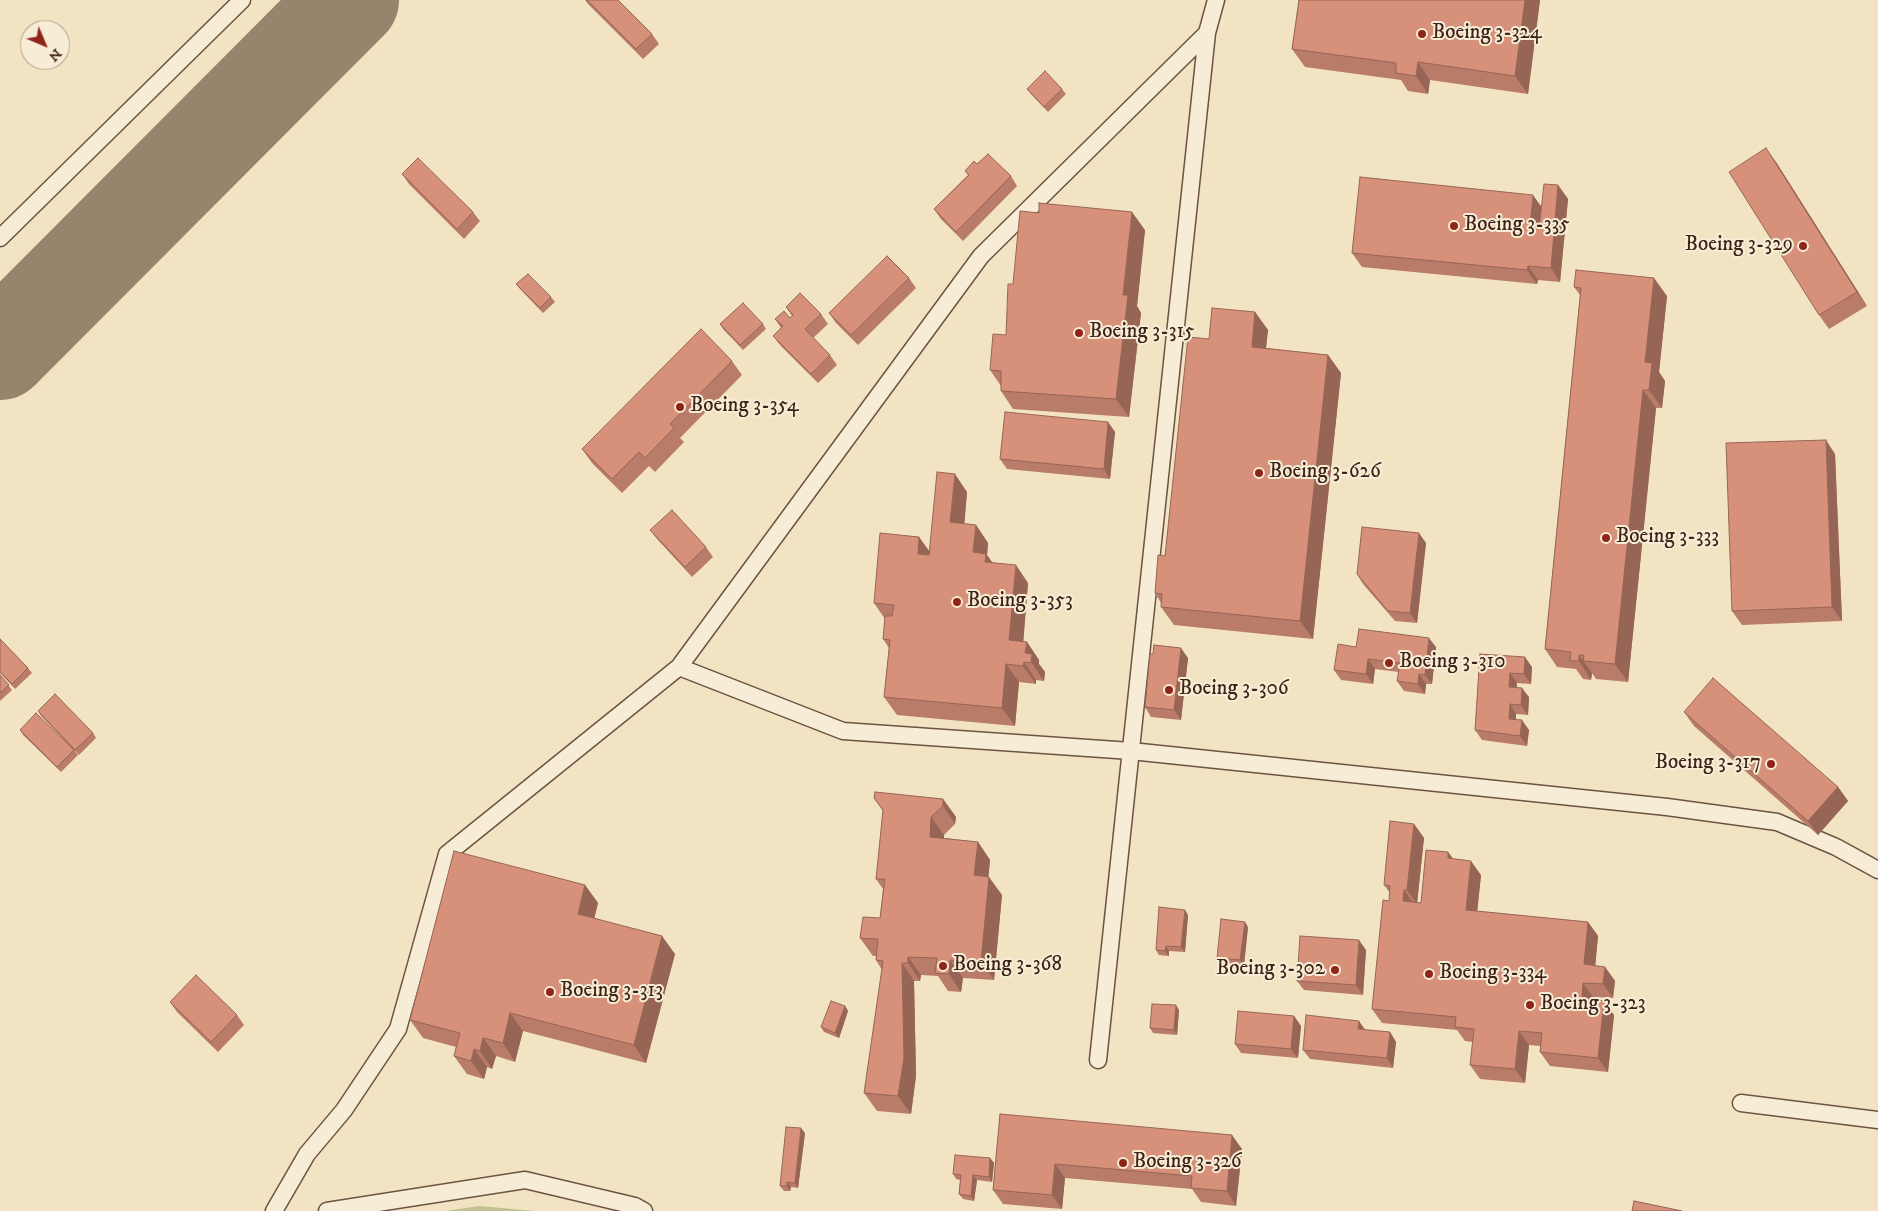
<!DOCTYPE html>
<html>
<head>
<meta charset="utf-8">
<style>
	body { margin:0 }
	#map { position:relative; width:1878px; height:1211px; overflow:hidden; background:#f2e4c2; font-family:"IM FELL DW Pica",serif }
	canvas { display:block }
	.north { position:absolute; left:20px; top:20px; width:50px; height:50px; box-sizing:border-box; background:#f7edd7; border:1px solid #ad9c8a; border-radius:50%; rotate:135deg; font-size:14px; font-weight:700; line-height:20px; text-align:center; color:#3f2317 }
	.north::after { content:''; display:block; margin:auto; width:18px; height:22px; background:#8f2418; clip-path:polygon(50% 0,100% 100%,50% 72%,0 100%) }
</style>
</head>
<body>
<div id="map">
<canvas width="1878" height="1211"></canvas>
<div class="north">N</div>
</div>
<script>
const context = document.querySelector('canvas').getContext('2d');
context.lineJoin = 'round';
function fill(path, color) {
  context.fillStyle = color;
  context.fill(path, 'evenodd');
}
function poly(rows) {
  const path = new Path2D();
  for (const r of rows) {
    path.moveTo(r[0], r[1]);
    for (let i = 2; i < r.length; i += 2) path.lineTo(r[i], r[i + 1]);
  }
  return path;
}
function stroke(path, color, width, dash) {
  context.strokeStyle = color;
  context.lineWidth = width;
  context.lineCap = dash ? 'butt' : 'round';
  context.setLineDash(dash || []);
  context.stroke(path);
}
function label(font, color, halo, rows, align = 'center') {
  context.font = font + ' "IM FELL DW Pica",serif';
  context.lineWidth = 4;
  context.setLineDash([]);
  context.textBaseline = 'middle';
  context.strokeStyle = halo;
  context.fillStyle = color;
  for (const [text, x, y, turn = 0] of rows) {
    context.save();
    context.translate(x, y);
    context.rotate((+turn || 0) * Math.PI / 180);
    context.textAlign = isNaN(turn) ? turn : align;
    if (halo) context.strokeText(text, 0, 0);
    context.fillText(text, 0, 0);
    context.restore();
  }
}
fill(poly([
	[479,1206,535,1211,445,1211]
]), '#c0c28f');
stroke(poly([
	[0,351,350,0]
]), '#98846c', 98);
const lane = poly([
	[0,238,242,0],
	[679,667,843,731,1131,751,1667,807,1777,822,1836,847,1878,870],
	[1098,1060,1207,33,1216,0],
	[1741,1103,1878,1120],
	[274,1211,307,1154,344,1110,398,1029,447,854,679,667,981,256,1207,33],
	[327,1211,525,1180,635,1206,644,1211]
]);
stroke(lane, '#6c5342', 19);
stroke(lane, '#f7edd7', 16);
fill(poly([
	[585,0,618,0,652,34,659,44,643,59,588,4],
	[1299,0,1540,0,1528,94,1430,80,1428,94,1408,91,1401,80,1305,67,1292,49],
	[1027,89,1062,89,1066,94,1048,112,1031,94],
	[1776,162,1867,306,1829,329,1819,315],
	[977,164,1011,176,1017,186,963,241,941,219,934,209,968,175,965,171],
	[402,174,473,212,480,221,464,239,409,184],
	[1558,185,1568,199,1560,282,1538,280,1537,284,1362,267,1352,253,1541,206],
	[1145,230,1137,306,1141,313,1129,417,1013,409,1001,391,1001,386,990,370,1006,335,1013,284],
	[909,278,916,288,858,345,836,323,829,313],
	[516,284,551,297,555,302,543,313,520,289],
	[1574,287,1667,296,1659,372,1665,381,1662,408,1656,408,1628,682,1596,679,1592,673,1591,680,1583,679,1576,669,1557,667,1545,649,1580,295],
	[786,307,821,314,828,324,813,338,830,355,837,365,818,383,780,345,773,336,781,328,775,319,790,318,792,316],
	[1255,312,1268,330,1266,348,1328,355,1341,373,1313,639,1174,625,1161,607,1161,603,1155,593,1165,556,1209,339],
	[720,324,763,324,766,329,743,350,723,329],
	[732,361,742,375,680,438,684,442,655,472,649,466,622,493,592,463,582,449],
	[1108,422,1115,432,1110,479,1007,469,1000,459],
	[1835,454,1842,621,1742,625,1732,611],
	[967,492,964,524,976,525,988,543,987,555,992,562,1028,583,1023,642,1027,642,1039,660,1039,664,1045,672,1044,681,1036,680,1036,684,1019,682,1015,726,897,715,884,697,889,648,883,639,885,619,874,603,919,537,929,551],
	[650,530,706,547,713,557,692,577,657,539],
	[1426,543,1417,623,1395,621,1363,584,1357,574],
	[0,639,28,668,32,673,15,689,0,673],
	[1356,647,1436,647,1432,684,1426,684,1425,694,1404,691,1397,681,1399,672,1375,669,1373,684,1341,680,1334,670],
	[1153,654,1188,658,1181,720,1151,717,1145,707],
	[1480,654,1532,667,1531,684,1517,683,1516,687,1529,697,1528,715,1516,714,1516,719,1529,730,1527,746,1482,740,1475,730],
	[0,675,12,690,0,701],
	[38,711,93,733,96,738,79,755,41,716],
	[1684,712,1838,787,1848,801,1818,835,1694,726],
	[20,730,74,750,78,755,61,772,23,735],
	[874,798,943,799,956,817,955,824,944,835,944,838,978,842,990,860,988,877,1002,895,994,980,963,978,961,992,948,991,938,976,921,975,920,981,914,981,916,1076,911,1114,877,1111,864,1093,882,970,876,960,876,956,873,956,860,938,880,918,883,889,876,879,883,811],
	[1414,824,1424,838,1417,903,1421,903,1448,852,1453,859,1481,875,1477,911,1588,922,1598,936,1595,966,1605,967,1615,981,1613,998,1593,997,1593,999,1614,1015,1608,1072,1550,1066,1540,1052,1540,1046,1529,1045,1525,1083,1480,1079,1470,1065,1473,1042,1465,1041,1457,1030,1382,1023,1372,1009,1389,901,1390,893,1384,885],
	[585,885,598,903,594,918,675,954,646,1063,523,1031,515,1062,496,1056,492,1069,487,1067,484,1079,467,1074,454,1056,456,1047,423,1038,410,1020],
	[1188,915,1185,952,1169,951,1169,956,1159,955,1156,950],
	[1248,927,1244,965,1220,963,1217,958],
	[1366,950,1363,995,1304,990,1297,981],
	[170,1002,237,1015,244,1025,218,1052,177,1012],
	[845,1006,848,1011,839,1038,824,1032,821,1027],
	[1179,1010,1177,1035,1153,1033,1150,1028],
	[1294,1016,1301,1026,1298,1058,1241,1053,1235,1044],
	[1365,1030,1390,1032,1396,1042,1393,1068,1310,1059,1303,1050],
	[1000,1114,1242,1149,1236,1206,1201,1202,1192,1189,1065,1178,1062,1209,1003,1204,993,1190],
	[805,1133,798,1188,791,1187,790,1191,784,1191,780,1186],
	[990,1158,994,1163,992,1182,977,1180,974,1201,963,1199,959,1194,960,1180,956,1179,953,1174]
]), '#b97c69');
fill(poly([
	[1525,0,1540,0,1528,94,1515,76],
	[1418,62,1430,80,1428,94,1416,76],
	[1766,148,1776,162,1867,306,1857,292],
	[1558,185,1568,199,1560,282,1551,268],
	[1533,195,1543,209,1540,242,1530,228],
	[1132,212,1145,230,1137,306,1141,313,1129,417,1116,399,1123,295],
	[1528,266,1538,280,1537,284,1527,270],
	[1654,278,1667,296,1659,372,1665,381,1662,408,1649,390,1645,362],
	[1255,312,1268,330,1264,365,1252,347],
	[1328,355,1341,373,1313,639,1300,621],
	[1643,390,1656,408,1628,682,1615,664],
	[1108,422,1115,432,1110,479,1104,469],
	[1826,440,1835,454,1842,621,1832,607],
	[955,474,967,492,963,541,950,522],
	[976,525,988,543,987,555,999,572,973,552],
	[1419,533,1426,543,1417,623,1410,613],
	[919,537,932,555,918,554],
	[1016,565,1028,583,1022,658,1009,640],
	[1429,638,1436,647,1432,684,1425,675],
	[1027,642,1039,660,1039,664,1045,672,1044,681,1025,653],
	[1181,648,1188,658,1181,720,1174,710],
	[1579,655,1592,673,1591,680,1579,661],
	[1525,657,1532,667,1531,684,1524,674],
	[1368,659,1375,669,1373,684,1366,674],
	[1024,662,1036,680,1036,684,1023,666],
	[1006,664,1019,682,1015,726,1002,708],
	[1510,673,1517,683,1516,697,1509,687],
	[1419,674,1426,684,1425,694,1418,684],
	[1522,688,1529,697,1528,715,1521,705],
	[1510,704,1516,714,1516,729,1509,719],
	[1522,720,1529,730,1527,746,1520,736],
	[1838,787,1848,801,1818,835,1808,821],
	[943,799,956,817,955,824,943,806],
	[931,817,944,835,943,855,930,837],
	[1414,824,1424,838,1417,904,1407,890],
	[978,842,990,860,987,893,974,875],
	[1448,852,1458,866,1448,858],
	[1471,861,1481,875,1476,924,1466,910],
	[989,877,1002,895,994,980,981,962],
	[585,885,598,903,591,932,578,914],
	[1404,890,1414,904,1403,901],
	[1185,910,1188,915,1185,952,1181,947],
	[1245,922,1248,927,1244,965,1240,960],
	[1588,922,1598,936,1594,979,1584,964],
	[662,936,675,954,646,1063,634,1045],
	[1359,940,1366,950,1363,995,1356,985],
	[1166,946,1169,951,1169,956,1165,951],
	[908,957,921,975,920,981,908,963],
	[950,960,963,978,961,992,949,974],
	[902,963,914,981,916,1076,911,1114,898,1096],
	[1605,967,1615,981,1613,998,1603,984],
	[1583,983,1593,997,1591,1012,1582,998],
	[1604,1001,1614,1015,1608,1072,1598,1058],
	[1176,1005,1179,1010,1177,1035,1174,1030],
	[845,1006,848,1011,839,1038,835,1033],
	[510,1013,523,1031,515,1062,503,1043],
	[1294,1016,1301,1026,1298,1058,1291,1049],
	[1359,1021,1366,1031,1358,1029],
	[1519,1031,1529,1045,1525,1083,1515,1069],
	[1390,1032,1396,1042,1393,1068,1387,1058],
	[483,1038,496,1056,492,1069,480,1051],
	[474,1049,487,1067,484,1079,471,1061],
	[801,1128,805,1133,798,1188,795,1183],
	[1232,1135,1242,1149,1236,1206,1227,1191],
	[990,1158,994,1163,992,1182,989,1177],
	[1055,1164,1065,1178,1062,1209,1052,1195],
	[973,1175,977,1180,974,1201,971,1196],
	[787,1182,791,1187,790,1191,787,1186]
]), '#966555');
const building = poly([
	[587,0,618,0,652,34,636,49,587,0],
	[1299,0,1525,0,1515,76,1418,62,1416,76,1396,73,1396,63,1292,49,1299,0],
	[1045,71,1062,89,1044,107,1027,89,1045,71],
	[1766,148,1857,292,1819,315,1729,172,1766,148],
	[988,154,1011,176,956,232,934,209,969,175,965,171,974,161,977,164,988,154],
	[418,158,473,212,457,229,402,174,418,158],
	[1360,177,1533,195,1530,228,1539,229,1544,184,1558,185,1551,268,1528,266,1527,270,1352,253,1360,177],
	[1039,203,1132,212,1123,295,1128,295,1116,399,1001,391,1001,371,990,370,993,334,1006,335,1008,284,1013,284,1020,211,1039,213,1039,203],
	[887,256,909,278,851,335,829,313,887,256],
	[1576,270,1654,278,1645,362,1652,363,1649,390,1643,390,1615,664,1583,661,1584,655,1579,655,1579,661,1570,661,1571,652,1545,649,1581,288,1574,287,1576,270],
	[528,274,551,297,540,308,516,284,528,274],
	[800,293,821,314,805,329,830,355,811,374,773,336,783,326,775,319,784,311,790,318,793,315,786,307,800,293],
	[743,303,763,324,740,345,720,324,743,303],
	[1212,308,1255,312,1252,347,1328,355,1300,621,1161,607,1162,594,1155,593,1158,555,1165,556,1188,337,1209,339,1212,308],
	[701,329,732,361,670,424,674,428,645,458,639,452,612,479,582,449,701,329],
	[1005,412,1108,422,1104,469,1000,459,1005,412],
	[1826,440,1832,607,1732,611,1726,443,1826,440],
	[937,472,955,474,950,522,976,525,973,552,986,554,985,562,1016,565,1009,640,1027,642,1025,653,1032,654,1031,663,1024,662,1023,666,1006,664,1002,708,884,697,890,640,883,639,885,616,892,616,894,605,874,603,880,533,919,537,918,554,929,555,937,472],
	[672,510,706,547,685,567,650,530,672,510],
	[1362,527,1419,533,1410,613,1388,611,1357,574,1362,527],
	[1359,629,1429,638,1425,675,1419,674,1418,684,1397,681,1400,663,1368,659,1366,674,1334,670,1338,644,1356,647,1359,629],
	[0,639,28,668,12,684,0,672,0,639],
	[1154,645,1181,648,1174,710,1145,707,1150,654,1153,654,1154,645],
	[1480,654,1525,657,1524,674,1510,673,1509,687,1522,688,1521,705,1510,704,1509,719,1522,720,1520,736,1475,730,1480,654],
	[0,675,9,685,0,693,0,675],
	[1713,678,1838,787,1808,821,1684,712,1713,678],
	[55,694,93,733,75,750,38,711,55,694],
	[36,713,74,750,57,767,20,730,36,713],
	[875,792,943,799,943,806,931,817,930,837,978,842,974,875,989,877,981,962,950,960,949,974,935,973,937,958,908,957,908,963,902,963,904,1058,898,1096,864,1093,883,961,876,960,878,939,860,938,863,917,880,918,885,879,876,879,883,810,874,798,875,792],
	[1390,821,1414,824,1407,890,1404,890,1403,901,1421,903,1426,850,1448,852,1448,858,1471,861,1466,910,1588,922,1584,964,1605,967,1603,984,1583,983,1582,998,1604,1001,1598,1058,1540,1052,1542,1033,1519,1031,1515,1069,1470,1065,1474,1029,1455,1027,1456,1017,1372,1009,1383,900,1389,901,1390,886,1384,885,1390,821],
	[454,851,585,885,578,914,662,936,634,1045,510,1013,503,1043,483,1038,480,1051,474,1049,471,1061,454,1056,460,1033,410,1020,454,851],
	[1159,907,1185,910,1181,947,1166,946,1165,951,1156,950,1159,907],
	[1221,919,1245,922,1240,960,1217,958,1221,919],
	[1300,936,1359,940,1356,985,1297,981,1300,936],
	[196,975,237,1015,211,1042,170,1002,196,975],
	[831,1001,845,1006,835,1033,821,1027,831,1001],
	[1152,1004,1176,1005,1174,1030,1150,1028,1152,1004],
	[1238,1011,1294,1016,1291,1049,1235,1044,1238,1011],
	[1306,1015,1359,1021,1358,1029,1390,1032,1387,1058,1303,1050,1306,1015],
	[1000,1114,1232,1135,1227,1191,1191,1188,1192,1176,1055,1164,1052,1195,993,1190,1000,1114],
	[786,1127,801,1128,795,1183,787,1182,787,1186,780,1186,786,1127],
	[955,1155,990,1158,989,1177,973,1175,971,1196,959,1194,961,1175,953,1174,955,1155],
	[1634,1201,1682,1211,1632,1211,1634,1201]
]);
fill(building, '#d7907a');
stroke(building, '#966555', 1);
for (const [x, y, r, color] of [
	[1422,34,5,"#8f2418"],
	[1454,226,5,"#8f2418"],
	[1803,246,5,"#8f2418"],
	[1079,333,5,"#8f2418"],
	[680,407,5,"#8f2418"],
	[1259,473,5,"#8f2418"],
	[1606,538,5,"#8f2418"],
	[957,602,5,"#8f2418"],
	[1389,663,5,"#8f2418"],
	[1169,690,5,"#8f2418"],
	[1771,764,5,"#8f2418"],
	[943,966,5,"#8f2418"],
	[1335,970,5,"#8f2418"],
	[1429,974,5,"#8f2418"],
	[550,992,5,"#8f2418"],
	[1530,1005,5,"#8f2418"],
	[1123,1163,5,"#8f2418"]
]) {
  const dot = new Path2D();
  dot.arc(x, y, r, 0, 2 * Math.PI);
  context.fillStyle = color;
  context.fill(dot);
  stroke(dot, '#f7edd7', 2);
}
label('21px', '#3f2317', '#f7edd7', [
	["Boeing 3-324",1432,34],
	["Boeing 3-335",1464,226],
	["Boeing 3-329",1793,246,"right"],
	["Boeing 3-315",1089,333],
	["Boeing 3-354",690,407],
	["Boeing 3-626",1269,473],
	["Boeing 3-333",1616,538],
	["Boeing 3-353",967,602],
	["Boeing 3-310",1399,663],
	["Boeing 3-306",1179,690],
	["Boeing 3-317",1761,764,"right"],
	["Boeing 3-368",953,966],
	["Boeing 3-302",1325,970,"right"],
	["Boeing 3-334",1439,974],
	["Boeing 3-313",560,992],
	["Boeing 3-323",1540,1005],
	["Boeing 3-326",1133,1163]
], 'left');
</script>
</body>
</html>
